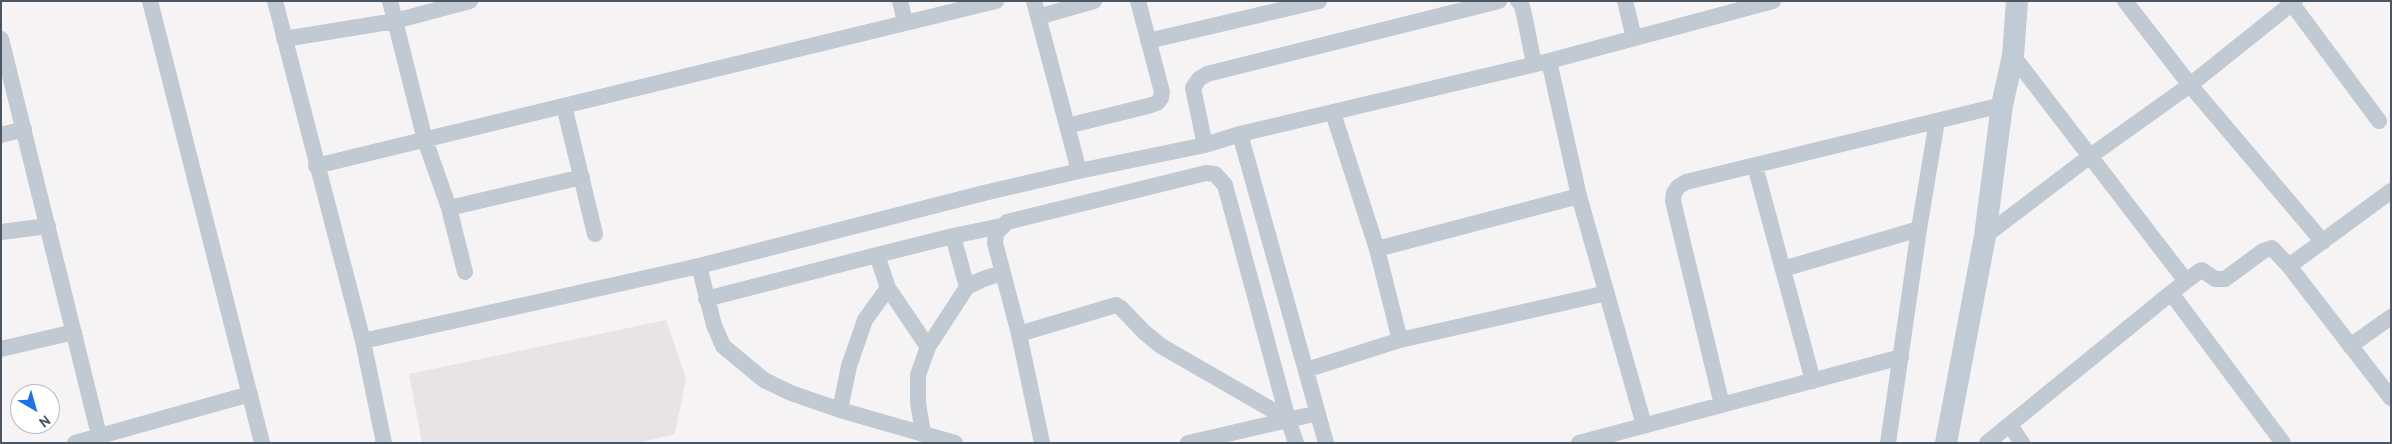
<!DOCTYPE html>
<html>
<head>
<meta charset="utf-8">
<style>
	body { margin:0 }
	#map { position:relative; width:2392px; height:444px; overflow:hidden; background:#f5f3f3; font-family:Overpass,sans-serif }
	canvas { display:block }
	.frame { position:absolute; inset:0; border:2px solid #4a5661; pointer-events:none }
	.north { position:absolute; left:10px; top:384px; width:50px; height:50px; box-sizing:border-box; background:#fff; border:1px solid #b7bbc0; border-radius:50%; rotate:142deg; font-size:14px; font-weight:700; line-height:20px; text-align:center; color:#4a5661 }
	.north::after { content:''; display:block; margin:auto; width:18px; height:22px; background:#1a73e8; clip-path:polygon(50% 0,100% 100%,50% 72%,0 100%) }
</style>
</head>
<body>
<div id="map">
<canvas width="2392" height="444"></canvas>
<div class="frame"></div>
<div class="north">N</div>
</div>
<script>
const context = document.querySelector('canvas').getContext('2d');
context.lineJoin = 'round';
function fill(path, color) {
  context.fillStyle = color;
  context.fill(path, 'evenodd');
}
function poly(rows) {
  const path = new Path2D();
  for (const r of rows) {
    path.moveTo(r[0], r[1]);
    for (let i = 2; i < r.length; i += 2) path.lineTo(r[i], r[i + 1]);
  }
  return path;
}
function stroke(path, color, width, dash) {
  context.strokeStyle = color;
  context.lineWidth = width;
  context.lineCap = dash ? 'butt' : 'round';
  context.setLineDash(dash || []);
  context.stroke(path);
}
fill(poly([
	[666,320,686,378,675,434,638,443,422,443,409,374]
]), '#e6e4e5');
stroke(poly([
	[150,1,262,443],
	[275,1,363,341,384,443],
	[390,1,425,140,449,208,465,272],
	[900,1,905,22],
	[1034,1,1079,171],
	[1518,1,1521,3,1524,14,1534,64],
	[1625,1,1634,38],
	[2125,1,2190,85,2323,242],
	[2290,1,2379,121],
	[1038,17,1094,1],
	[1,39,101,443],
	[284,39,395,21,470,1],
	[1148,41,1319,1],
	[2013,56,2186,281],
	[1549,61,1579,196,1644,425],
	[564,106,595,234],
	[1333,113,1377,249,1579,196],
	[1067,126,1148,106,1157,103,1161,98,1162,92,1138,1],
	[1240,134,1326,443],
	[1,135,24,129],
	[1205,145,1193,88,1199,79,1207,74,1499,1],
	[316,166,996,1],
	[1755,166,1813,381],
	[449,208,582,177],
	[1,232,48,226],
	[953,236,1001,226],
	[1985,236,2089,157,2190,85,2295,1],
	[1377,249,1400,340],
	[877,255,953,236,967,287],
	[699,266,714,325,723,346,764,380,791,393,840,410,955,443],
	[2289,266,2391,191],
	[1783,269,1919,229],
	[2171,293,2198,272,2202,270,2215,279,2225,279,2263,251,2272,248,2289,266,2391,398],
	[706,299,877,255,888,288,928,347],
	[1019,334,1116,305,1121,308,1144,332,1161,346,1288,419],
	[363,341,699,266,984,193,1079,171,1205,145,1240,134,1549,61,1773,1],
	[2350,346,2391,317],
	[1,349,74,332],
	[1306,370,1400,340,1607,293],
	[1722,405,1673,201,1674,193,1678,187,1686,182,2002,105],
	[840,410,849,366,865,320,888,288],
	[2010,425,2022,443],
	[923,433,918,403,918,375,928,347,967,287,983,279,1002,273],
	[75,443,250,394],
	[1042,443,1019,334,995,243,996,233,1007,222,1206,173,1215,174,1225,185,1288,419,1296,443],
	[1188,443,1318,413],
	[1579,443,1901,357],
	[1888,443,1919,229,1937,121],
	[1987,443,2171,293,2283,443]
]), '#c1cad2', 16);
stroke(poly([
	[1946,443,1985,236,2002,105,2013,56,2017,1]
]), '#c1cbd6', 22);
</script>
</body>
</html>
